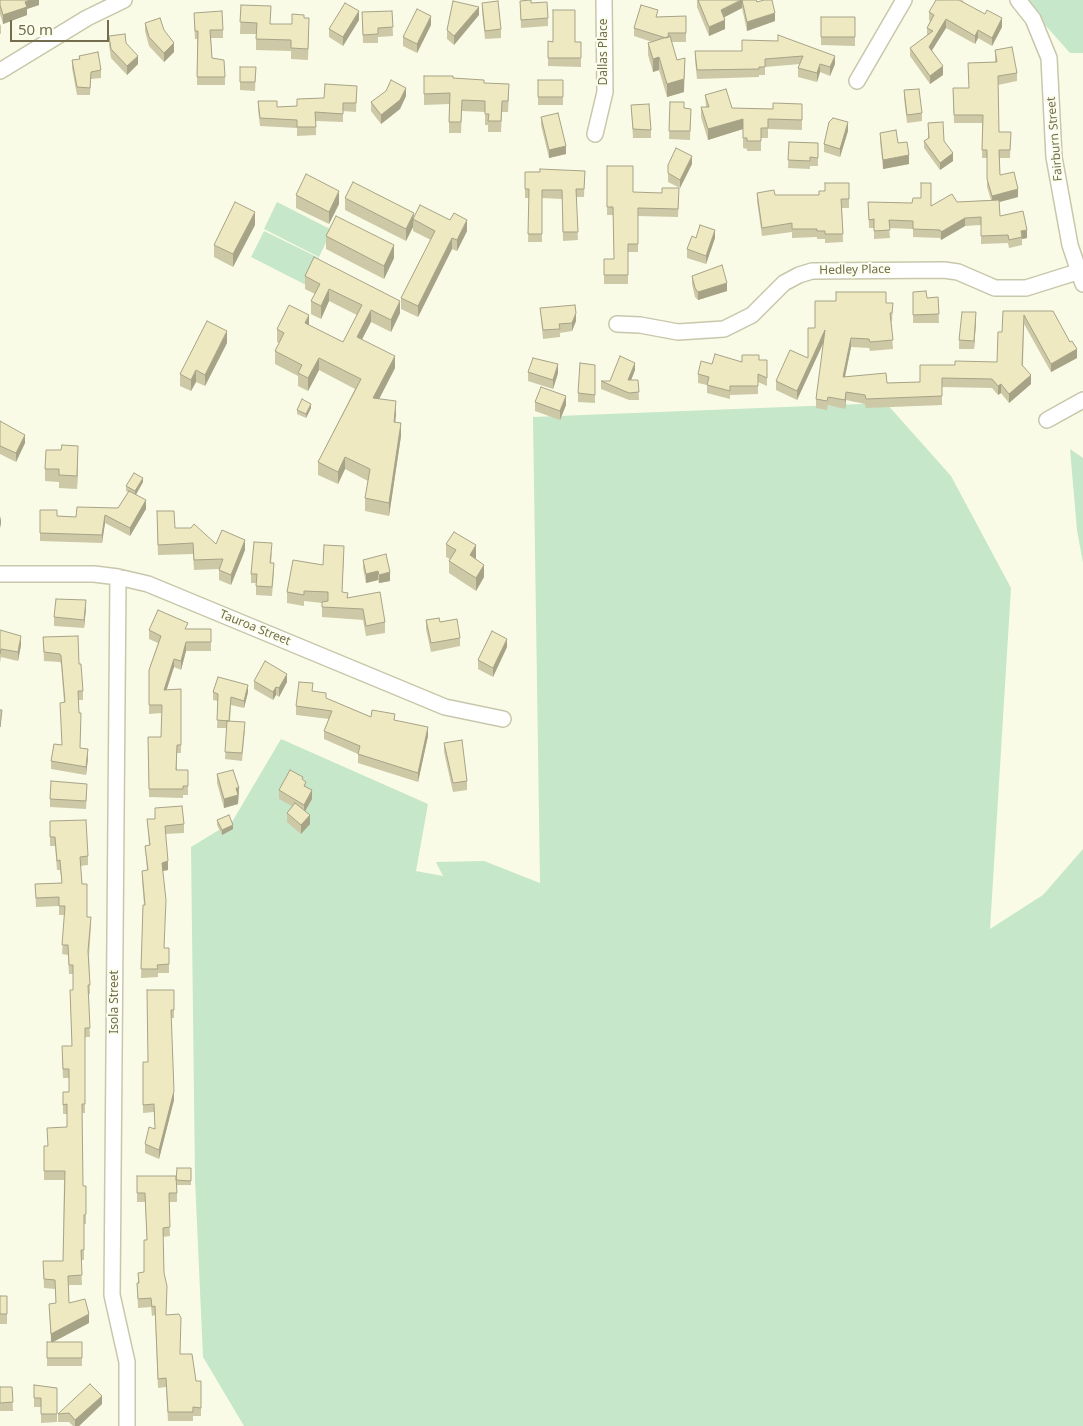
<!DOCTYPE html>
<html>
<head>
<meta charset="utf-8">
<style>
	body { margin:0 }
	#map { position:relative; width:1083px; height:1426px; overflow:hidden; background:#f9fbe7; font-family:"Noto Sans",sans-serif }
	canvas { display:block }
	.scale { position:absolute; left:10px; top:20px; width:99px; height:22px; box-sizing:border-box; border:2px solid #736d4d; border-top:0; padding-left:6px; font-size:15px; line-height:18px; white-space:nowrap; color:#736d4d; -webkit-text-stroke:4px #fcfeed; paint-order:stroke }
</style>
</head>
<body>
<div id="map">
<canvas width="1083" height="1426"></canvas>
<div class="scale">50 m</div>
</div>
<script>
const context = document.querySelector('canvas').getContext('2d');
context.lineJoin = 'round';
function fill(path, color) {
  context.fillStyle = color;
  context.fill(path, 'evenodd');
}
function poly(rows) {
  const path = new Path2D();
  for (const r of rows) {
    path.moveTo(r[0], r[1]);
    for (let i = 2; i < r.length; i += 2) path.lineTo(r[i], r[i + 1]);
  }
  return path;
}
function stroke(path, color, width, dash) {
  context.strokeStyle = color;
  context.lineWidth = width;
  context.lineCap = dash ? 'butt' : 'round';
  context.setLineDash(dash || []);
  context.stroke(path);
}
function label(font, color, halo, rows, align = 'center') {
  context.font = font + ' "Noto Sans",sans-serif';
  context.lineWidth = 4;
  context.setLineDash([]);
  context.textBaseline = 'middle';
  context.strokeStyle = halo;
  context.fillStyle = color;
  for (const [text, x, y, turn = 0] of rows) {
    context.save();
    context.translate(x, y);
    context.rotate((+turn || 0) * Math.PI / 180);
    context.textAlign = isNaN(turn) ? turn : align;
    if (halo) context.strokeText(text, 0, 0);
    context.fillText(text, 0, 0);
    context.restore();
  }
}
fill(poly([
	[1023,0,1083,0,1083,53,1070,53],
	[277,202,332,230,319,257,264,229],
	[264,231,319,258,306,285,251,257],
	[886,403,951,476,1011,588,990,929,1043,895,1083,849,1083,1426,244,1426,203,1357,195,1179,191,847,232,822,281,739,428,804,416,871,443,876,436,862,484,861,540,883,533,417],
	[1070,449,1083,458,1083,563,1077,530]
]), '#c6e7c9');
const minor = poly([
	[1018,0,1033,19,1049,58,1054,157,1070,245,1083,284],
	[0,71,87,18,124,0],
	[857,81,904,0],
	[595,134,605,92,604,0],
	[617,324,640,325,678,332,724,329,752,315,784,283,799,275,812,271,944,270,958,272,995,288,1026,288,1077,272],
	[1047,420,1083,400],
	[0,574,94,574,118,577,148,584,445,707,503,719],
	[118,577,112,1295,127,1362,127,1426]
]);
stroke(minor, '#c9c7ab', 18);
stroke(minor, '#fff', 15);
fill(poly([
	[0,0,39,0,39,5,27,9,27,15,3,24,0,14],
	[697,0,756,0,775,21,747,31,742,8,724,17,725,29,709,36,697,7],
	[963,0,963,2,1002,27,992,46,978,38,975,44,946,28,932,50,943,75,930,84,910,56,910,48,927,36,927,28,930,21,929,20,929,12],
	[520,1,531,3,548,18,548,26,521,28],
	[482,3,501,29,501,38,485,39,482,11],
	[241,5,270,24,292,24,304,18,309,29,308,60,291,59,291,51,256,50,256,34,240,34],
	[392,11,393,36,378,37,378,43,363,43,362,12],
	[479,15,454,45,447,39,447,30],
	[686,16,686,42,671,42,684,92,667,97,659,70,653,72,648,55,648,43,652,42,634,36,634,28,658,17],
	[821,17,855,17,855,46,821,45],
	[359,20,343,46,329,37,329,29],
	[194,21,223,30,223,38,211,38,212,58,225,77,225,85,197,85,197,39,195,39],
	[145,23,164,30,174,52,164,62,149,46,145,31],
	[0,24,1,26,1,34,0,34],
	[431,25,417,53,403,46,403,37],
	[109,36,126,43,138,64,127,75,111,58,109,45],
	[742,40,835,64,830,76,820,72,817,82,798,77,798,68,800,64,765,67,765,75,759,75,759,77,697,79,695,60,695,51,742,51],
	[548,41,581,42,581,67,548,66],
	[995,50,1017,73,1017,81,998,85,999,132,1011,132,1010,158,1000,158,1000,175,1018,197,999,202,1000,216,1027,238,1022,239,1022,245,1009,248,1008,243,981,244,981,225,965,226,941,240,940,238,913,237,913,229,889,228,890,238,874,239,874,228,869,228,868,202,931,206,957,202,991,200,987,187,987,158,982,158,982,123,954,123,953,88,969,88,968,63,995,62],
	[79,56,101,70,101,78,91,79,90,95,77,95,72,68,72,60,79,59],
	[240,67,256,67,255,91,240,90],
	[424,76,453,78,484,83,509,95,508,112,502,112,501,132,488,132,488,125,485,125,485,112,462,111,461,133,449,133,449,104,424,105],
	[538,80,563,80,563,105,538,105],
	[357,86,356,112,343,111,343,122,316,121,316,135,297,136,297,128,260,126,258,109,258,101,277,107,297,106,324,98],
	[904,90,922,113,922,121,907,123,904,98],
	[705,95,732,108,773,109,802,104,802,130,768,129,768,138,761,138,761,151,747,151,747,149,743,148,743,129,708,140,701,117,701,107,706,107],
	[406,96,400,109,381,124,371,111,371,102],
	[670,102,684,108,691,109,690,140,669,139],
	[631,105,651,130,651,138,633,138],
	[541,117,566,154,549,158,541,125],
	[928,123,944,141,953,161,940,170,924,148,924,141,928,138],
	[848,131,840,157,824,152,824,144],
	[880,133,898,143,909,164,883,169,880,141],
	[789,142,818,143,818,166,810,166,810,169,788,168],
	[692,164,680,188,668,182,668,165],
	[607,166,633,192,679,197,678,217,638,216,638,252,628,252,628,284,604,284,604,259,614,259,613,215,607,215],
	[585,171,584,197,576,197,578,240,563,241,562,199,542,198,542,242,528,242,529,198,525,198,525,172],
	[849,183,849,208,842,208,843,242,825,243,825,239,817,239,817,237,792,238,792,232,762,236,757,201,757,193,775,195,819,195,825,191],
	[296,195,339,204,329,224,296,208],
	[345,198,414,218,467,231,457,251,452,249,418,317,401,309,401,298,431,240,413,231,413,227,406,241,345,210],
	[255,225,233,267,214,257,214,245],
	[326,236,394,258,384,279,326,249],
	[715,238,706,264,687,258,687,249],
	[305,276,400,313,391,332,371,322,362,339,395,368,379,399,396,414,395,422,401,436,389,516,365,511,365,498,368,481,345,469,338,484,318,475,318,462,355,389,319,370,308,391,298,386,298,376,275,364,275,351,279,343,277,342,277,329,309,325,343,342,357,315,329,301,321,319,311,314,311,301,315,294,305,289],
	[692,276,727,291,698,300,695,297,692,284],
	[913,292,927,298,938,297,939,323,913,323],
	[886,303,893,303,892,322,891,322,893,349,870,351,869,348,851,347,845,377,887,383,920,382,955,365,997,362,1002,332,1003,311,1053,311,1077,358,1051,372,1024,324,1023,366,1031,384,1009,403,1001,393,998,395,992,388,942,387,942,405,866,408,865,404,846,400,845,409,828,405,827,410,816,408,816,399,824,342,797,400,776,390,776,381,808,358,815,328],
	[540,308,576,321,572,331,560,333,560,337,543,339],
	[976,321,974,349,959,349,959,340],
	[227,343,205,386,196,382,191,391,180,386,180,374],
	[759,360,767,360,767,386,758,382,758,394,730,395,730,399,707,393,707,385,698,383,698,374,712,364],
	[595,365,595,403,578,402,578,393],
	[635,370,631,380,638,380,639,400,629,400,601,389,601,381,610,381],
	[528,372,558,373,553,389,528,381],
	[535,402,566,405,560,420,535,411],
	[311,408,306,418,297,414,297,410],
	[0,421,25,443,16,462,0,454],
	[78,458,77,489,59,488,59,482,45,481,45,469],
	[143,482,136,495,146,509,130,536,105,523,102,543,40,541,40,510,57,516,76,517,118,508,128,492,126,491,126,486],
	[157,522,216,544,245,550,231,585,219,580,219,569,194,570,193,554,158,555],
	[446,544,476,558,476,559,484,577,476,591,449,573,449,561,450,559,446,557],
	[272,552,271,563,274,572,272,596,256,595,256,583,251,583,251,574],
	[344,557,342,592,348,598,385,622,385,633,366,636,363,620,322,617,322,603,304,601,304,606,287,603,287,592,323,565],
	[363,560,390,581,379,583,378,580,366,583,363,568],
	[86,608,84,628,54,626,54,617],
	[426,620,440,622,460,638,460,646,431,652,426,629],
	[188,629,211,629,211,651,186,651,181,670,174,667,166,690,181,689,181,753,177,753,177,770,188,770,188,795,183,795,183,798,149,797,148,737,161,737,162,713,149,714,149,670,158,643,149,639,149,630],
	[0,630,21,645,18,661,1,657,0,663],
	[43,637,79,664,83,691,83,700,78,700,80,748,88,758,86,775,51,769,51,761,62,745,64,702,61,664,60,662,44,661],
	[507,647,493,677,478,669,478,660],
	[254,681,287,682,279,697,276,695,273,700,254,689],
	[313,691,326,698,371,717,395,720,428,736,418,782,358,763,358,754,324,739,324,731,329,719,296,715,296,706],
	[213,692,248,692,244,708,231,705,230,721,245,730,242,761,225,759,227,728,217,728,218,701,213,700],
	[444,743,467,781,467,790,453,792,444,752],
	[217,774,239,788,238,804,224,808,217,783],
	[303,780,312,799,305,811,310,824,301,834,287,822,287,813,292,806,279,799,279,790],
	[87,792,86,809,50,807,50,799],
	[147,819,184,824,184,833,165,834,168,870,163,871,164,948,169,964,169,973,158,973,158,977,141,978,143,905,144,905,142,880,142,871,147,870,145,846,149,845],
	[217,820,233,829,222,835,217,825],
	[50,821,88,856,88,865,80,866,82,884,87,917,91,926,89,956,90,994,88,994,90,1037,85,1037,85,1113,82,1113,83,1186,86,1186,86,1224,84,1224,84,1260,81,1260,82,1285,69,1285,69,1303,89,1323,53,1342,82,1342,82,1366,47,1366,47,1342,51,1342,49,1304,56,1304,55,1289,44,1288,43,1261,63,1261,64,1180,44,1180,44,1146,47,1146,67,1127,67,1114,63,1114,63,1092,69,1092,69,1078,63,1078,62,1055,72,1046,70,990,73,990,73,974,69,974,68,955,62,954,65,915,59,915,59,906,36,907,35,884,62,883,60,870,57,870,55,846,50,846],
	[174,990,174,1018,171,1018,174,1100,159,1159,145,1153,145,1144,155,1128,154,1112,143,1113,143,1062,148,1062],
	[191,1168,191,1185,177,1185,177,1202,169,1202,170,1236,163,1237,164,1273,166,1315,180,1354,196,1381,201,1381,201,1416,193,1416,193,1421,168,1421,166,1387,158,1388,155,1315,152,1316,151,1307,138,1308,137,1283,138,1283,138,1273,144,1273,147,1240,145,1202,137,1202,137,1176,176,1176],
	[0,1296,7,1296,7,1324,0,1324],
	[34,1385,57,1388,57,1422,41,1423,41,1407,34,1407],
	[0,1387,12,1387,13,1411,0,1411],
	[102,1404,79,1426,73,1426,69,1422,58,1422,58,1414]
]), '#cdc8a6');
fill(poly([
	[30,0,39,0,39,5,27,9,27,15,3,24,3,15,25,2],
	[742,0,742,8,721,19,721,10],
	[479,7,479,15,454,45,454,36],
	[359,11,359,20,343,46,343,37],
	[775,13,775,21,747,31,747,22],
	[431,16,431,25,417,53,417,44],
	[1002,18,1002,27,992,46,992,38],
	[946,19,946,28,929,55,929,47],
	[725,20,725,29,709,36,709,27],
	[978,30,978,38,975,44,975,36],
	[174,43,174,52,164,62,164,53],
	[138,56,138,64,127,75,127,66],
	[835,56,835,64,830,76,830,67],
	[659,57,659,70,653,72,653,59],
	[685,58,684,92,667,97,667,84],
	[820,64,820,72,817,82,817,73],
	[943,66,943,75,930,84,930,76],
	[406,88,406,96,400,109,381,124,381,115],
	[743,119,743,129,708,140,708,129],
	[848,122,848,131,840,157,840,149],
	[566,146,566,154,549,158,549,150],
	[953,153,953,161,940,170,940,163],
	[909,155,909,164,883,169,883,160],
	[692,156,692,164,680,188,680,180],
	[1018,189,1018,197,992,204,992,196],
	[339,191,339,204,329,224,329,212],
	[255,212,255,225,233,267,233,254],
	[414,213,413,227,406,241,406,229],
	[965,218,965,226,941,240,941,232],
	[467,220,467,231,457,251,457,240],
	[715,230,715,238,706,264,706,256],
	[1027,230,1027,238,1022,239,1021,231],
	[452,238,452,249,418,317,418,306],
	[394,245,394,258,384,279,384,266],
	[727,283,727,291,698,300,698,292],
	[329,289,329,301,321,319,321,306],
	[400,301,400,313,391,332,391,320],
	[371,310,371,322,357,349,357,337],
	[976,312,976,321,974,349,974,341],
	[576,313,576,321,572,331,572,323],
	[309,315,309,328,305,323],
	[825,330,825,339,797,400,797,391],
	[227,331,227,343,205,386,205,375],
	[851,338,851,347,843,386,843,377],
	[1077,349,1077,358,1051,372,1051,364],
	[395,356,395,368,373,411,373,398],
	[319,358,319,370,308,391,308,378],
	[635,363,635,370,628,388,628,380],
	[558,364,558,373,553,389,553,380],
	[196,370,196,382,191,391,191,380],
	[1031,375,1031,384,1009,403,1009,394],
	[1001,384,1001,393,998,395,998,386],
	[846,392,846,400,845,409,845,400],
	[566,396,566,405,560,420,560,411],
	[396,401,396,414,394,435,394,422],
	[311,404,311,408,306,418,306,414],
	[401,423,401,436,389,516,389,503],
	[25,435,25,443,16,462,16,453],
	[78,446,78,458,77,489,77,476],
	[345,457,345,469,338,484,338,472],
	[143,478,143,482,135,496,135,491],
	[146,500,146,509,130,536,130,528],
	[105,515,105,523,102,543,102,535],
	[1,516,1,524,0,528,0,520],
	[245,540,245,550,231,585,231,575],
	[476,545,476,558,470,568,470,555],
	[484,565,484,577,476,591,476,578],
	[378,571,378,580,366,583,366,574],
	[390,572,390,581,379,583,379,575],
	[86,600,86,608,84,628,84,620],
	[21,636,21,645,18,661,18,652],
	[507,639,507,647,493,677,493,668],
	[186,642,186,651,181,670,181,661],
	[174,659,174,667,164,698,164,690],
	[287,674,287,682,279,697,279,688],
	[248,685,248,692,244,708,244,701],
	[276,687,276,695,273,700,273,692],
	[428,727,428,736,418,782,418,773],
	[88,749,88,758,86,775,86,767],
	[236,788,239,788,238,804,224,808,224,799],
	[312,790,312,799,304,813,304,805],
	[310,815,310,824,301,834,301,825],
	[233,825,233,829,222,835,222,830],
	[168,861,168,870,162,871,162,863],
	[174,1091,174,1100,159,1159,159,1150],
	[89,1314,89,1323,51,1343,51,1334],
	[102,1396,102,1404,79,1426,75,1426,75,1420]
]), '#a7a387');
const building = poly([
	[0,0,30,0,25,2,27,7,3,15,0,5,0,0],
	[531,0,531,3,547,2,548,18,521,20,520,1,531,0],
	[698,0,741,0,721,10,725,20,709,27,698,0],
	[742,0,756,0,757,2,764,0,772,0,775,13,747,22,742,0],
	[936,0,959,0,985,14,987,10,1002,18,992,38,978,30,975,36,946,19,929,47,943,66,930,76,910,48,933,31,927,28,934,15,929,12,936,0],
	[453,1,479,7,454,36,447,30,453,1],
	[498,1,501,29,485,31,482,3,498,1],
	[345,3,359,11,343,37,329,29,345,3],
	[241,5,271,6,270,24,292,24,292,14,304,15,304,18,309,18,308,49,291,48,291,40,256,39,257,23,240,22,241,5],
	[641,5,658,10,656,17,686,16,686,33,668,33,669,37,666,38,634,28,641,5],
	[417,9,431,16,417,44,403,37,417,9],
	[553,10,575,10,575,42,581,42,581,58,548,58,548,41,553,42,553,10],
	[222,11,223,30,210,30,212,58,224,60,225,77,197,77,198,31,195,31,194,13,222,11],
	[392,11,393,27,378,28,378,34,363,35,362,12,392,11],
	[821,17,855,17,855,37,821,37,821,17],
	[160,18,164,30,174,43,164,53,149,37,145,23,160,18],
	[125,34,126,43,138,56,127,66,111,49,109,36,125,34],
	[778,35,835,56,830,67,820,64,817,73,798,68,803,56,765,59,765,67,759,67,759,69,697,70,695,51,742,51,742,40,778,41,778,35],
	[670,36,677,60,685,58,684,79,667,84,659,57,653,59,648,43,670,36],
	[1012,47,1017,73,998,76,999,132,1011,132,1010,150,999,150,1000,175,1014,172,1018,189,992,196,987,179,987,150,982,150,983,115,954,115,953,88,969,88,968,63,997,62,995,50,1012,47],
	[98,52,101,70,91,72,90,88,77,87,72,60,80,59,79,56,98,52],
	[240,67,256,67,255,82,240,82,240,67],
	[424,76,453,76,453,78,484,80,484,83,509,84,508,101,502,101,501,121,488,121,489,114,485,114,485,101,462,100,461,122,449,122,450,93,424,94,424,76],
	[391,80,406,88,400,100,381,115,371,102,386,91,391,80],
	[538,80,563,80,563,97,538,97,538,80],
	[325,84,357,86,356,103,343,103,343,114,315,112,316,127,297,127,297,120,260,118,258,101,277,101,277,107,297,106,297,99,324,98,325,84],
	[726,89,732,108,773,109,773,103,802,104,802,120,768,119,768,128,761,128,761,141,747,141,747,138,743,138,743,119,708,129,701,107,709,107,705,95,726,89],
	[919,89,922,113,907,115,904,90,919,89],
	[670,102,684,102,684,108,691,109,690,131,669,131,670,102],
	[649,104,651,130,633,129,631,105,649,104],
	[558,113,566,146,549,150,541,117,558,113],
	[833,118,848,122,840,149,824,144,829,122,833,118],
	[943,122,944,141,953,153,940,163,924,141,929,138,928,123,943,122],
	[896,130,898,143,907,142,909,155,883,160,880,133,896,130],
	[789,142,818,143,818,158,810,157,810,161,788,160,789,142],
	[676,148,692,156,680,180,668,173,668,165,676,148],
	[607,166,633,166,633,192,662,193,662,188,679,188,678,209,638,208,638,244,628,244,628,275,604,275,604,259,614,259,613,207,607,207,607,166],
	[540,169,585,171,584,189,576,189,578,232,563,232,562,190,542,190,542,234,528,234,529,189,525,189,525,172,540,172,540,169],
	[306,174,339,191,329,212,296,195,306,174],
	[353,182,414,213,406,229,345,198,353,182],
	[825,183,849,183,849,199,841,199,843,234,825,234,825,231,817,231,817,229,792,229,792,223,762,228,757,193,774,190,775,195,819,195,819,191,825,191,825,183],
	[921,183,931,183,931,206,952,194,957,202,999,200,1000,216,1023,211,1027,230,1021,231,1022,237,1009,240,1008,235,981,236,981,217,965,218,941,232,940,230,913,229,913,221,889,220,890,230,874,231,874,219,869,220,868,202,912,203,913,198,921,198,921,183],
	[235,202,255,212,233,254,214,245,235,202],
	[420,205,450,220,454,213,467,220,457,240,452,238,418,306,401,298,435,231,413,219,420,205],
	[336,216,394,245,384,266,326,236,336,216],
	[700,225,715,230,706,256,687,249,692,236,696,238,700,225],
	[314,257,400,301,391,320,371,310,357,337,395,356,373,398,396,401,394,422,401,423,389,503,365,498,370,469,345,457,338,472,318,462,361,379,319,358,308,378,298,373,302,365,275,351,284,333,277,329,289,305,309,315,305,323,343,342,362,305,329,289,321,306,311,301,320,284,305,276,314,257],
	[722,265,727,283,698,292,695,288,692,276,722,265],
	[926,291,927,298,938,297,939,314,913,315,913,292,926,291],
	[836,292,886,292,886,303,893,303,892,313,890,313,893,340,870,342,869,339,851,338,843,377,886,373,887,383,920,382,920,365,955,365,955,361,997,362,998,332,1002,332,1003,311,1053,311,1070,342,1072,341,1077,349,1051,364,1024,315,1022,365,1031,375,1009,394,1001,384,998,386,992,379,942,378,942,396,866,399,865,395,846,392,845,400,828,397,827,401,816,399,825,330,797,391,776,381,790,350,808,358,808,328,815,328,815,301,836,301,836,292],
	[575,305,576,313,572,323,559,324,560,329,543,330,540,308,575,305],
	[962,312,976,312,974,341,959,340,962,312],
	[207,321,227,331,205,375,196,370,191,380,180,374,207,321],
	[715,354,742,362,742,355,759,355,759,360,767,360,767,378,758,374,758,386,730,386,730,391,707,385,709,377,698,374,701,361,712,364,715,354],
	[620,356,635,363,628,380,638,380,639,392,629,393,601,381,610,381,620,356],
	[533,358,558,364,553,380,528,372,533,358],
	[580,363,595,365,595,395,578,393,580,363],
	[541,387,566,396,560,411,535,402,541,387],
	[302,399,311,404,306,414,297,410,302,399],
	[0,421,25,435,16,453,0,446,0,421],
	[62,445,78,446,77,476,59,475,59,469,45,469,46,450,61,450,62,445],
	[134,473,143,478,135,491,126,486,134,473],
	[129,491,146,500,130,528,105,515,102,535,40,533,40,510,57,510,57,516,76,517,77,507,118,508,129,491],
	[157,511,174,511,175,528,191,528,194,524,216,544,222,530,245,540,231,575,219,570,223,559,194,560,193,543,158,545,157,511],
	[454,532,476,545,470,555,484,565,476,578,449,561,456,550,446,544,454,532],
	[254,542,272,543,270,563,274,563,272,587,256,586,257,574,251,574,254,542],
	[324,545,344,546,342,592,348,593,347,598,380,592,385,622,366,626,363,609,322,607,322,602,328,601,328,592,304,591,304,595,287,592,293,560,323,565,324,545],
	[386,554,390,572,379,575,378,571,366,574,363,560,386,554],
	[56,599,86,600,84,620,54,617,56,599],
	[158,610,188,623,185,629,211,629,211,642,186,642,181,661,174,659,164,690,181,689,181,745,177,745,176,770,188,770,188,786,183,786,183,789,149,789,148,737,161,737,162,705,149,705,149,670,161,636,149,630,158,610],
	[439,618,440,622,457,619,460,638,431,643,426,620,439,618],
	[0,630,21,636,18,652,1,649,0,654,0,630],
	[492,631,507,639,493,668,478,660,492,631],
	[78,636,79,664,81,664,83,691,78,691,79,713,81,713,80,748,88,749,86,767,51,761,54,744,62,745,60,703,65,702,61,656,60,654,44,652,43,637,78,636],
	[265,661,287,674,279,688,276,687,273,692,254,681,265,661],
	[218,677,248,685,244,701,231,697,229,721,217,720,218,694,213,692,218,677],
	[299,682,313,683,312,691,326,693,326,698,371,717,372,710,395,714,394,720,428,727,418,773,358,754,360,746,324,731,332,711,296,706,299,682],
	[0,710,2,710,0,727,0,710],
	[227,721,245,722,242,753,225,752,227,721],
	[462,740,467,781,453,783,444,743,462,740],
	[233,770,239,788,236,788,238,795,224,799,217,774,233,770],
	[290,770,303,777,302,779,306,782,304,786,312,790,304,805,279,790,290,770],
	[51,781,87,784,86,801,50,799,51,781],
	[295,803,310,815,301,825,287,813,295,803],
	[182,806,184,824,165,826,168,861,162,863,166,900,164,948,169,948,169,964,157,965,158,969,141,969,143,905,145,905,142,871,148,870,145,846,150,845,147,819,155,819,155,808,182,806],
	[229,815,233,825,222,830,217,820,229,815],
	[86,820,88,856,80,857,82,884,87,884,87,917,91,917,88,951,90,985,88,985,90,1028,85,1028,85,1104,82,1104,83,1186,86,1186,86,1214,84,1215,84,1250,81,1250,82,1275,68,1276,69,1303,85,1299,89,1314,51,1334,49,1304,56,1303,55,1280,44,1279,43,1261,63,1261,65,1171,44,1171,44,1146,48,1146,47,1128,67,1127,67,1104,63,1105,63,1092,69,1092,69,1069,63,1069,62,1046,72,1046,70,990,73,990,73,965,69,965,68,945,62,945,65,906,59,906,59,897,36,898,35,884,62,883,60,860,57,861,55,837,50,837,50,821,86,820],
	[147,990,174,990,174,1010,171,1010,174,1091,159,1150,145,1144,149,1127,155,1129,154,1104,143,1105,143,1062,148,1062,147,990],
	[177,1168,191,1168,191,1181,176,1180,177,1168],
	[137,1176,176,1176,177,1193,169,1193,170,1227,163,1228,164,1273,167,1286,166,1315,179,1314,181,1318,180,1354,192,1354,196,1381,201,1381,201,1408,193,1407,193,1412,168,1412,166,1378,158,1379,155,1306,152,1307,151,1298,138,1299,137,1283,139,1283,138,1273,144,1272,144,1240,147,1240,145,1193,137,1193,137,1176],
	[0,1296,7,1296,7,1314,0,1314,0,1296],
	[47,1342,82,1342,82,1358,47,1358,47,1342],
	[90,1384,102,1396,75,1420,69,1413,58,1414,90,1384],
	[34,1385,57,1388,57,1414,41,1414,41,1398,34,1398,34,1385],
	[0,1387,12,1387,13,1402,0,1403,0,1387]
]);
fill(building, '#eee9c1');
stroke(building, '#a7a387', 1);
label('12px', '#736d4d', '#fcfeed', [
	["Dallas Place",604,52,-90],
	["Fairburn Street",1055,139,-95],
	["Hedley Place",855,270,-1],
	["Tauroa Street",255,628,22],
	["Isola Street",115,1002,-90]
]);
</script>
</body>
</html>
